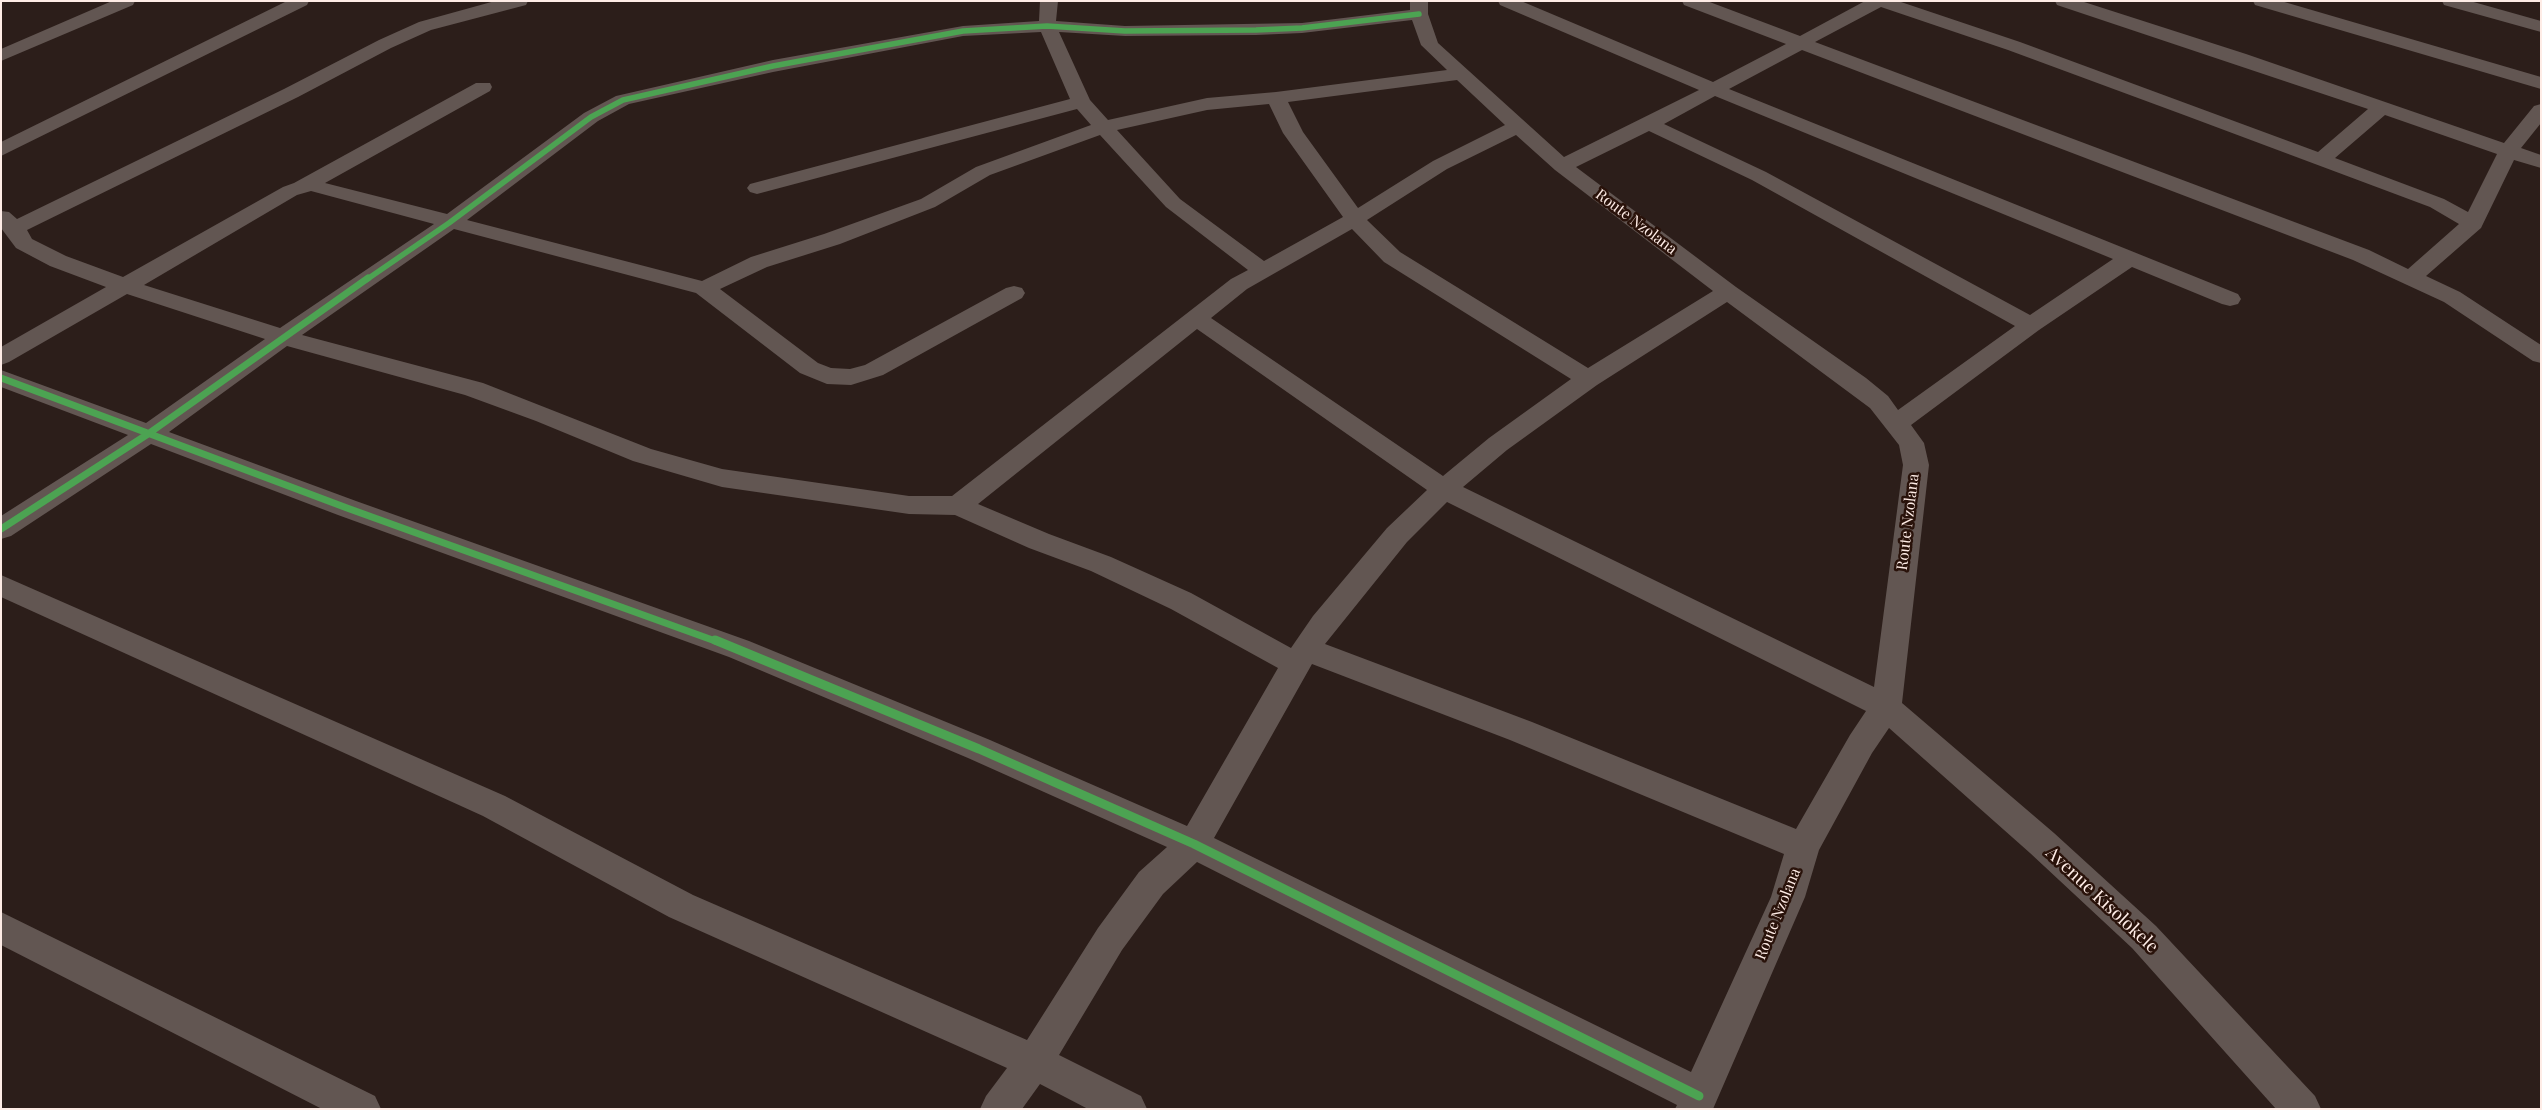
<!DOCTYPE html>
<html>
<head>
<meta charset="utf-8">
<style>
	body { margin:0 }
	#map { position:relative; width:2542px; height:1110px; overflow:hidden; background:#2c1e1a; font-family:"Playfair Display",serif }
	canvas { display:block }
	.frame { position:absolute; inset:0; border:2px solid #feece6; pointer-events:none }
</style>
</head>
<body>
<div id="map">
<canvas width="2542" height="1110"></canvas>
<div class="frame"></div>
</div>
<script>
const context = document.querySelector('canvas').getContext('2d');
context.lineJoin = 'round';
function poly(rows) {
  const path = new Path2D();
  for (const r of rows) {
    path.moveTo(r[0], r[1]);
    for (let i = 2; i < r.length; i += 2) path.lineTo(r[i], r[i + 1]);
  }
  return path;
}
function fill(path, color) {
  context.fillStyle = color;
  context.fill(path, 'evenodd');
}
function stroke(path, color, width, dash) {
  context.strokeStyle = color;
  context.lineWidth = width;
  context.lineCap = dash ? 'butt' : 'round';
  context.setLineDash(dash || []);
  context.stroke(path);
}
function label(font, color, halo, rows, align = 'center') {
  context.font = font + ' "Playfair Display",serif';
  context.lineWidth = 5;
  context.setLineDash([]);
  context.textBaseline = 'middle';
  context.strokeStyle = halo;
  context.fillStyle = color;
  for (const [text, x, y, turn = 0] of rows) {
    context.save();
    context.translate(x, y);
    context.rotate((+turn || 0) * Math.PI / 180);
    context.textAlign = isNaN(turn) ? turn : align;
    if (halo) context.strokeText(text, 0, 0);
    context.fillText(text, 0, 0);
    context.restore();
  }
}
fill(poly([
	[112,1,135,1,133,5,1,61,1,49,112,1],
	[287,1,309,1,307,5,1,156,1,142,287,1],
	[495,1,528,1,526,5,431,30,391,48,298,97,27,230,32,239,66,256,123,277,283,187,294,183,476,83,490,83,492,87,490,91,325,183,447,214,584,113,616,96,773,60,963,26,1039,21,1040,1,1058,1,1056,21,1125,26,1302,23,1410,10,1410,1,1428,1,1428,14,1438,43,1564,157,1699,90,1500,5,1498,1,1521,1,1713,82,1786,44,1684,5,1682,1,1707,1,1800,36,1865,1,1898,1,2020,42,2318,152,2368,109,2057,5,2055,1,2081,1,2246,54,2504,143,2534,106,2541,104,2541,123,2521,148,2541,155,2541,168,2514,160,2481,228,2426,276,2460,292,2541,345,2541,363,2533,361,2444,302,2353,260,1802,50,1729,89,2238,294,2241,299,2238,304,2230,306,2222,304,2132,267,2039,330,1911,425,1924,443,1929,465,1902,703,2054,833,2156,926,2315,1096,2321,1109,2276,1109,2132,948,2030,853,1889,728,1872,753,1819,850,1805,897,1713,1109,1675,1109,1677,1105,1197,862,1163,894,1122,950,1059,1055,1141,1096,1147,1109,1088,1109,1040,1084,1022,1109,980,1109,986,1096,1007,1068,669,917,483,816,1,597,1,575,505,796,693,895,1027,1040,1098,928,1139,872,1167,847,968,758,729,657,338,515,151,444,11,536,1,539,1,516,128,435,1,387,1,370,146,423,265,339,127,294,9,362,1,365,1,347,106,287,50,266,16,248,1,228,1,211,9,212,17,219,284,89,379,40,419,22,495,1],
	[1881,7,2008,50,2184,115,2430,207,2459,224,2408,269,2369,250,1815,42,1881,7],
	[1412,20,1421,45,1447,70,1276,92,1207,98,1108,120,1090,100,1059,32,1125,36,1256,35,1302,33,1412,20],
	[1041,32,1070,99,750,184,747,188,750,192,757,194,1077,109,1091,125,976,167,921,199,824,234,751,257,702,281,467,220,598,121,629,104,773,72,963,36,1041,32],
	[1457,80,1505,125,1433,161,1358,208,1303,132,1288,102,1457,80],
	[1715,96,2113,259,2030,315,1766,172,1664,124,1715,96],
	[1269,104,1283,133,1343,217,1264,261,1180,199,1117,130,1207,110,1269,104],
	[2385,115,2497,154,2468,212,2444,199,2335,158,2385,115],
	[1649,131,1752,180,2015,326,1898,410,1888,396,1866,378,1736,287,1576,167,1649,131],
	[1100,135,1166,207,1248,270,1231,279,952,496,909,496,722,469,651,449,483,383,302,335,454,229,696,293,800,373,827,384,851,385,883,375,1022,298,1025,293,1022,288,1014,286,1006,288,865,365,850,369,831,368,818,363,720,289,767,267,840,244,935,207,990,175,1100,135],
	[1516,135,1555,170,1713,291,1588,368,1400,252,1367,220,1447,169,1516,135],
	[311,191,434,224,280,328,144,285,297,195,311,191],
	[1352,229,1384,262,1571,379,1489,438,1443,476,1211,318,1247,289,1352,229],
	[1727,302,1870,408,1899,445,1903,465,1874,687,1463,487,1507,450,1597,385,1727,302],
	[1197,329,1427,490,1387,528,1313,616,1291,648,1191,593,1111,557,1049,534,978,504,1197,329],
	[287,346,465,395,536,421,633,461,722,487,909,514,955,515,1029,548,1091,571,1171,609,1278,668,1187,826,990,740,749,641,356,501,169,432,287,346],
	[1447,502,1866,711,1850,735,1796,829,1532,722,1325,644,1407,542,1447,502],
	[1312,664,1510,740,1784,854,1771,897,1691,1072,1214,838,1312,664],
	[2253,1,2281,1,2541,77,2541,89,2255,5,2253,1],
	[2442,1,2470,1,2541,21,2541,32,2444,5,2442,1],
	[1,912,375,1096,381,1109,322,1109,1,945,1,912]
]), '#625652');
stroke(poly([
	[366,280,449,223,591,117,623,100,773,66,963,31,1047,26,1125,31,1256,30,1302,28,1419,14]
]), '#4ca352', 5.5);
stroke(poly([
	[1,378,347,508,718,642],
	[1,529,148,434,368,278]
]), '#4ca352', 7);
stroke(poly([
	[715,640,979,749,1194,844,1699,1096]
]), '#4ca352', 9);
label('15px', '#feece6', '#29120a', [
	["Route Nzolana",1636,222,37],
	["Route Nzolana",1908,522,-83],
	["Route Nzolana",1778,914,-68]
]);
label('18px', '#feece6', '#29120a', [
	["Avenue Kisolokele",2102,900,43]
]);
</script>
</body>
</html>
